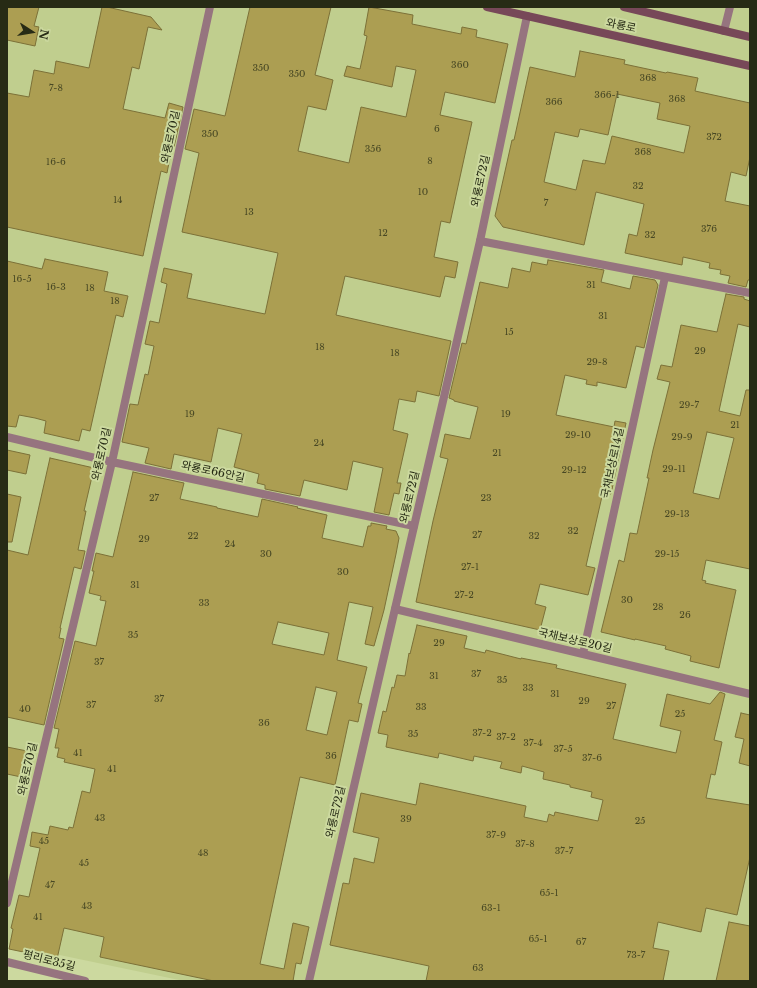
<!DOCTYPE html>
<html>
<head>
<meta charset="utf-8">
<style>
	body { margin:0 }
	#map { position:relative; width:757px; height:988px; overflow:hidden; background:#ccd99f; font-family:"Libre Baskerville",serif }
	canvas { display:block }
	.frame { position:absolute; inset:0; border:8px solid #272b15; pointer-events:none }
	.north { position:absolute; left:12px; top:12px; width:40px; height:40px; -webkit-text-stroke:3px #ccd99f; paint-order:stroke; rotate:102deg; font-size:11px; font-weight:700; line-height:16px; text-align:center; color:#272b15 }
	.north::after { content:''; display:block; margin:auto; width:14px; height:18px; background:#272b15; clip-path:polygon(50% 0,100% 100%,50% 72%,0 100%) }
</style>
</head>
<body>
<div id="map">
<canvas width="757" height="988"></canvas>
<div class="frame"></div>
<div class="north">N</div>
</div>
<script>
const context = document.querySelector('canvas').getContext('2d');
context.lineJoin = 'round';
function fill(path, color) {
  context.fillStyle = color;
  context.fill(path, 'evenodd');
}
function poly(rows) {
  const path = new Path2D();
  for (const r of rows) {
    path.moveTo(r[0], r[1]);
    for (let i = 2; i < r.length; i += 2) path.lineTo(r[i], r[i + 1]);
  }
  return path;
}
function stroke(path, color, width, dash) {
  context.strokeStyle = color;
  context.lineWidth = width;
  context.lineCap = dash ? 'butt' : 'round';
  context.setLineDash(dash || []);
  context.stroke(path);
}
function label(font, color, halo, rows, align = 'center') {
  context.font = font + ' "Libre Baskerville","Noto Sans KR",serif';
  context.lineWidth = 4;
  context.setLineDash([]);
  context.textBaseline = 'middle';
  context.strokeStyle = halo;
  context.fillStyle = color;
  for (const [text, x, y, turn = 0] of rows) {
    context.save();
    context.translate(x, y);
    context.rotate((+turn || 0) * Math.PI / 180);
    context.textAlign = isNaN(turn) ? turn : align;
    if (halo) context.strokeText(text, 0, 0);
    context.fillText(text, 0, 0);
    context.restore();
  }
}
fill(poly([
	[7,7,750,7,750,981,184,981,7,944]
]), '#c0ce8e');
const building = poly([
	[7,7,39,7,34,26,39,27,35,46,7,40,7,7],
	[102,7,107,7,151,17,162,30,148,27,139,69,132,67,123,109,165,118,169,103,183,107,174,147,172,147,167,173,161,171,143,256,7,227,7,93,29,97,34,70,54,74,56,61,89,68,102,7],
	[250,7,331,7,315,75,333,80,326,110,308,106,298,151,349,163,361,107,406,117,416,70,396,66,392,87,344,76,347,66,360,69,367,36,364,35,369,7,413,15,412,24,461,34,462,27,477,30,476,37,508,44,495,103,445,92,440,115,472,122,450,223,441,221,434,257,458,262,455,278,445,276,440,297,345,276,336,315,451,341,439,396,417,391,415,402,399,399,393,430,408,434,397,483,401,483,399,494,394,493,389,515,374,512,383,468,353,461,347,490,304,480,300,496,265,489,265,485,257,483,259,474,234,467,242,434,218,428,211,462,174,454,171,469,145,463,149,448,122,442,130,404,138,405,145,374,148,375,154,346,145,344,150,321,159,323,167,284,161,282,164,268,192,274,187,298,265,314,278,253,182,232,199,153,185,149,194,109,225,116,250,7],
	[580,51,625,60,624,64,666,73,667,72,698,78,695,91,750,103,750,157,746,176,731,172,725,201,750,206,750,280,748,280,746,287,728,283,730,276,720,274,721,270,709,268,710,263,683,257,682,265,625,253,629,234,637,236,644,204,596,192,584,245,503,227,495,216,512,140,514,140,530,67,575,77,580,51],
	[617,94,660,103,657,119,690,126,684,153,612,136,605,164,583,160,576,190,544,182,555,132,578,137,580,129,608,135,617,94],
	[45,259,108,272,104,291,128,296,123,317,116,315,90,431,82,429,79,441,44,433,46,421,35,418,19,415,16,427,7,426,7,261,42,269,45,259],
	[548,260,604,270,601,282,630,289,633,276,655,280,658,285,644,348,636,346,626,388,597,382,597,386,586,384,587,380,565,375,556,415,614,427,615,421,626,423,611,494,603,492,586,566,595,568,588,595,540,584,535,604,546,607,540,630,416,602,433,521,448,459,440,457,445,434,470,439,478,407,454,401,454,400,449,398,462,343,466,344,480,282,508,288,512,268,530,272,532,262,547,265,548,260],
	[726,294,744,297,744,299,750,301,750,327,738,324,719,411,740,416,746,390,750,390,750,569,706,560,702,580,706,581,705,583,736,590,719,668,690,661,691,656,665,649,666,646,635,639,635,640,601,632,619,560,624,562,630,533,637,534,649,478,647,478,653,450,670,382,657,379,661,365,672,367,681,325,717,332,726,294],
	[707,432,734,438,719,499,693,493,707,432],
	[7,450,30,455,26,474,7,470,7,450],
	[50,458,94,468,84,511,86,511,78,550,85,551,81,569,74,567,60,628,61,628,59,638,64,639,44,725,7,717,7,550,28,555,50,458],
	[133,472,184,483,180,499,217,507,217,508,258,517,262,499,298,507,297,508,327,515,322,538,363,547,368,526,371,526,371,523,387,526,386,529,396,531,399,538,396,554,384,610,374,646,365,644,373,607,349,602,337,660,367,667,358,703,362,704,358,722,349,720,335,785,300,777,260,964,284,969,293,923,309,927,301,964,296,963,293,981,214,981,100,957,104,937,64,928,57,959,9,949,13,929,11,928,19,895,29,897,40,848,30,846,32,832,48,835,50,826,68,830,69,827,73,828,82,791,90,793,95,769,64,762,65,759,57,757,59,748,55,748,59,729,54,728,75,641,96,646,106,601,100,600,101,596,89,593,94,571,92,571,96,553,113,557,133,472],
	[278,622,329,633,324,655,272,644,278,622],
	[316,687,337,692,327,735,306,730,316,687],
	[7,494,21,497,12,542,7,542,7,494],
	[417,625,467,636,464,648,485,653,486,650,521,659,521,658,557,665,556,668,626,684,613,739,676,753,681,731,660,726,667,694,710,704,720,692,725,694,714,740,722,742,715,775,711,774,706,798,750,805,750,857,737,915,706,908,701,932,658,922,653,948,669,951,663,981,426,981,429,966,330,945,343,883,349,884,354,858,374,863,379,838,353,832,361,793,416,805,420,783,526,806,524,817,547,822,549,814,554,816,555,812,598,821,603,800,591,797,592,792,570,787,570,785,543,779,544,772,522,766,521,773,500,768,502,762,474,756,473,761,439,753,438,758,386,747,388,735,378,733,383,711,386,712,392,687,394,688,397,675,405,676,409,653,410,654,417,625],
	[741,713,750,715,750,766,739,763,744,739,735,737,741,713],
	[7,747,32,752,26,778,7,774,7,747],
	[729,922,750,926,750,981,716,981,729,922]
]);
fill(building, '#ac9e52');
stroke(building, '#7c7138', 1);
stroke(poly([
	[724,31,730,7],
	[480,241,750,293],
	[7,437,112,462,414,526],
	[395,609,750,694],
	[583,654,665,277],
	[7,903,112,462,210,7]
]), '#96747f', 8);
stroke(poly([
	[7,962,85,981],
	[309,981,480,241,527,16]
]), '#96747f', 8);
stroke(poly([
	[487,7,750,66],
	[624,7,750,37]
]), '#774858', 8);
label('9px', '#484824', null, [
	["360",460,65],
	["350",261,68],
	["350",297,74],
	["368",648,78],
	["7-8",56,88],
	["366-1",607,95],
	["368",677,99],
	["366",554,102],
	["6",437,129],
	["350",210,134],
	["372",714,137],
	["356",373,149],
	["368",643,152],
	["8",430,161],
	["16-6",56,162],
	["32",638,186],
	["10",423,192],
	["14",118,200],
	["7",546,203],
	["13",249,212],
	["376",709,229],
	["12",383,233],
	["32",650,235],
	["16-5",22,279],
	["31",591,285],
	["16-3",56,287],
	["18",90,288],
	["18",115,301],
	["31",603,316],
	["15",509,332],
	["18",320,347],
	["29",700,351],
	["18",395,353],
	["29-8",597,362],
	["29-7",689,405],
	["19",190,414],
	["19",506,414],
	["21",735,425],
	["29-10",578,435],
	["29-9",682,437],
	["24",319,443],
	["21",497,453],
	["29-11",674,469],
	["29-12",574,470],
	["27",154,498],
	["23",486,498],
	["29-13",677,514],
	["32",573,531],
	["27",477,535],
	["22",193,536],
	["32",534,536],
	["29",144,539],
	["24",230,544],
	["30",266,554],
	["29-15",667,554],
	["27-1",470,567],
	["30",343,572],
	["31",135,585],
	["27-2",464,595],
	["30",627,600],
	["33",204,603],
	["28",658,607],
	["26",685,615],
	["35",133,635],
	["29",439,643],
	["37",99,662],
	["37",476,674],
	["31",434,676],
	["35",502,680],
	["33",528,688],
	["31",555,694],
	["37",159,699],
	["29",584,701],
	["37",91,705],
	["27",611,706],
	["33",421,707],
	["40",25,709],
	["25",680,714],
	["36",264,723],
	["37-2",482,733],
	["35",413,734],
	["37-2",506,737],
	["37-4",533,743],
	["37-5",563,749],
	["41",78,753],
	["36",331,756],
	["37-6",592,758],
	["41",112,769],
	["43",100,818],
	["39",406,819],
	["25",640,821],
	["37-9",496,835],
	["45",44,841],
	["37-8",525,844],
	["37-7",564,851],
	["48",203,853],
	["45",84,863],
	["47",50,885],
	["65-1",549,893],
	["43",87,906],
	["63-1",491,908],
	["41",38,917],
	["65-1",538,939],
	["67",581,942],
	["73-7",636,955],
	["63",478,968]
]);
label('11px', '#272b15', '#ccd99f', [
	["와룡로",621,26,12],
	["와룡로70길",171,137,-78],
	["와룡로72길",481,181,-78],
	["와룡로70길",102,454,-77],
	["국채보상로14길",613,463,-78],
	["와룡로66안길",213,472,12],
	["와룡로72길",410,497,-77],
	["국채보상로20길",575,641,13],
	["와룡로70길",28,769,-77],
	["와룡로72길",336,812,-77],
	["평리로35길",49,961,14]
]);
</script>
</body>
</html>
